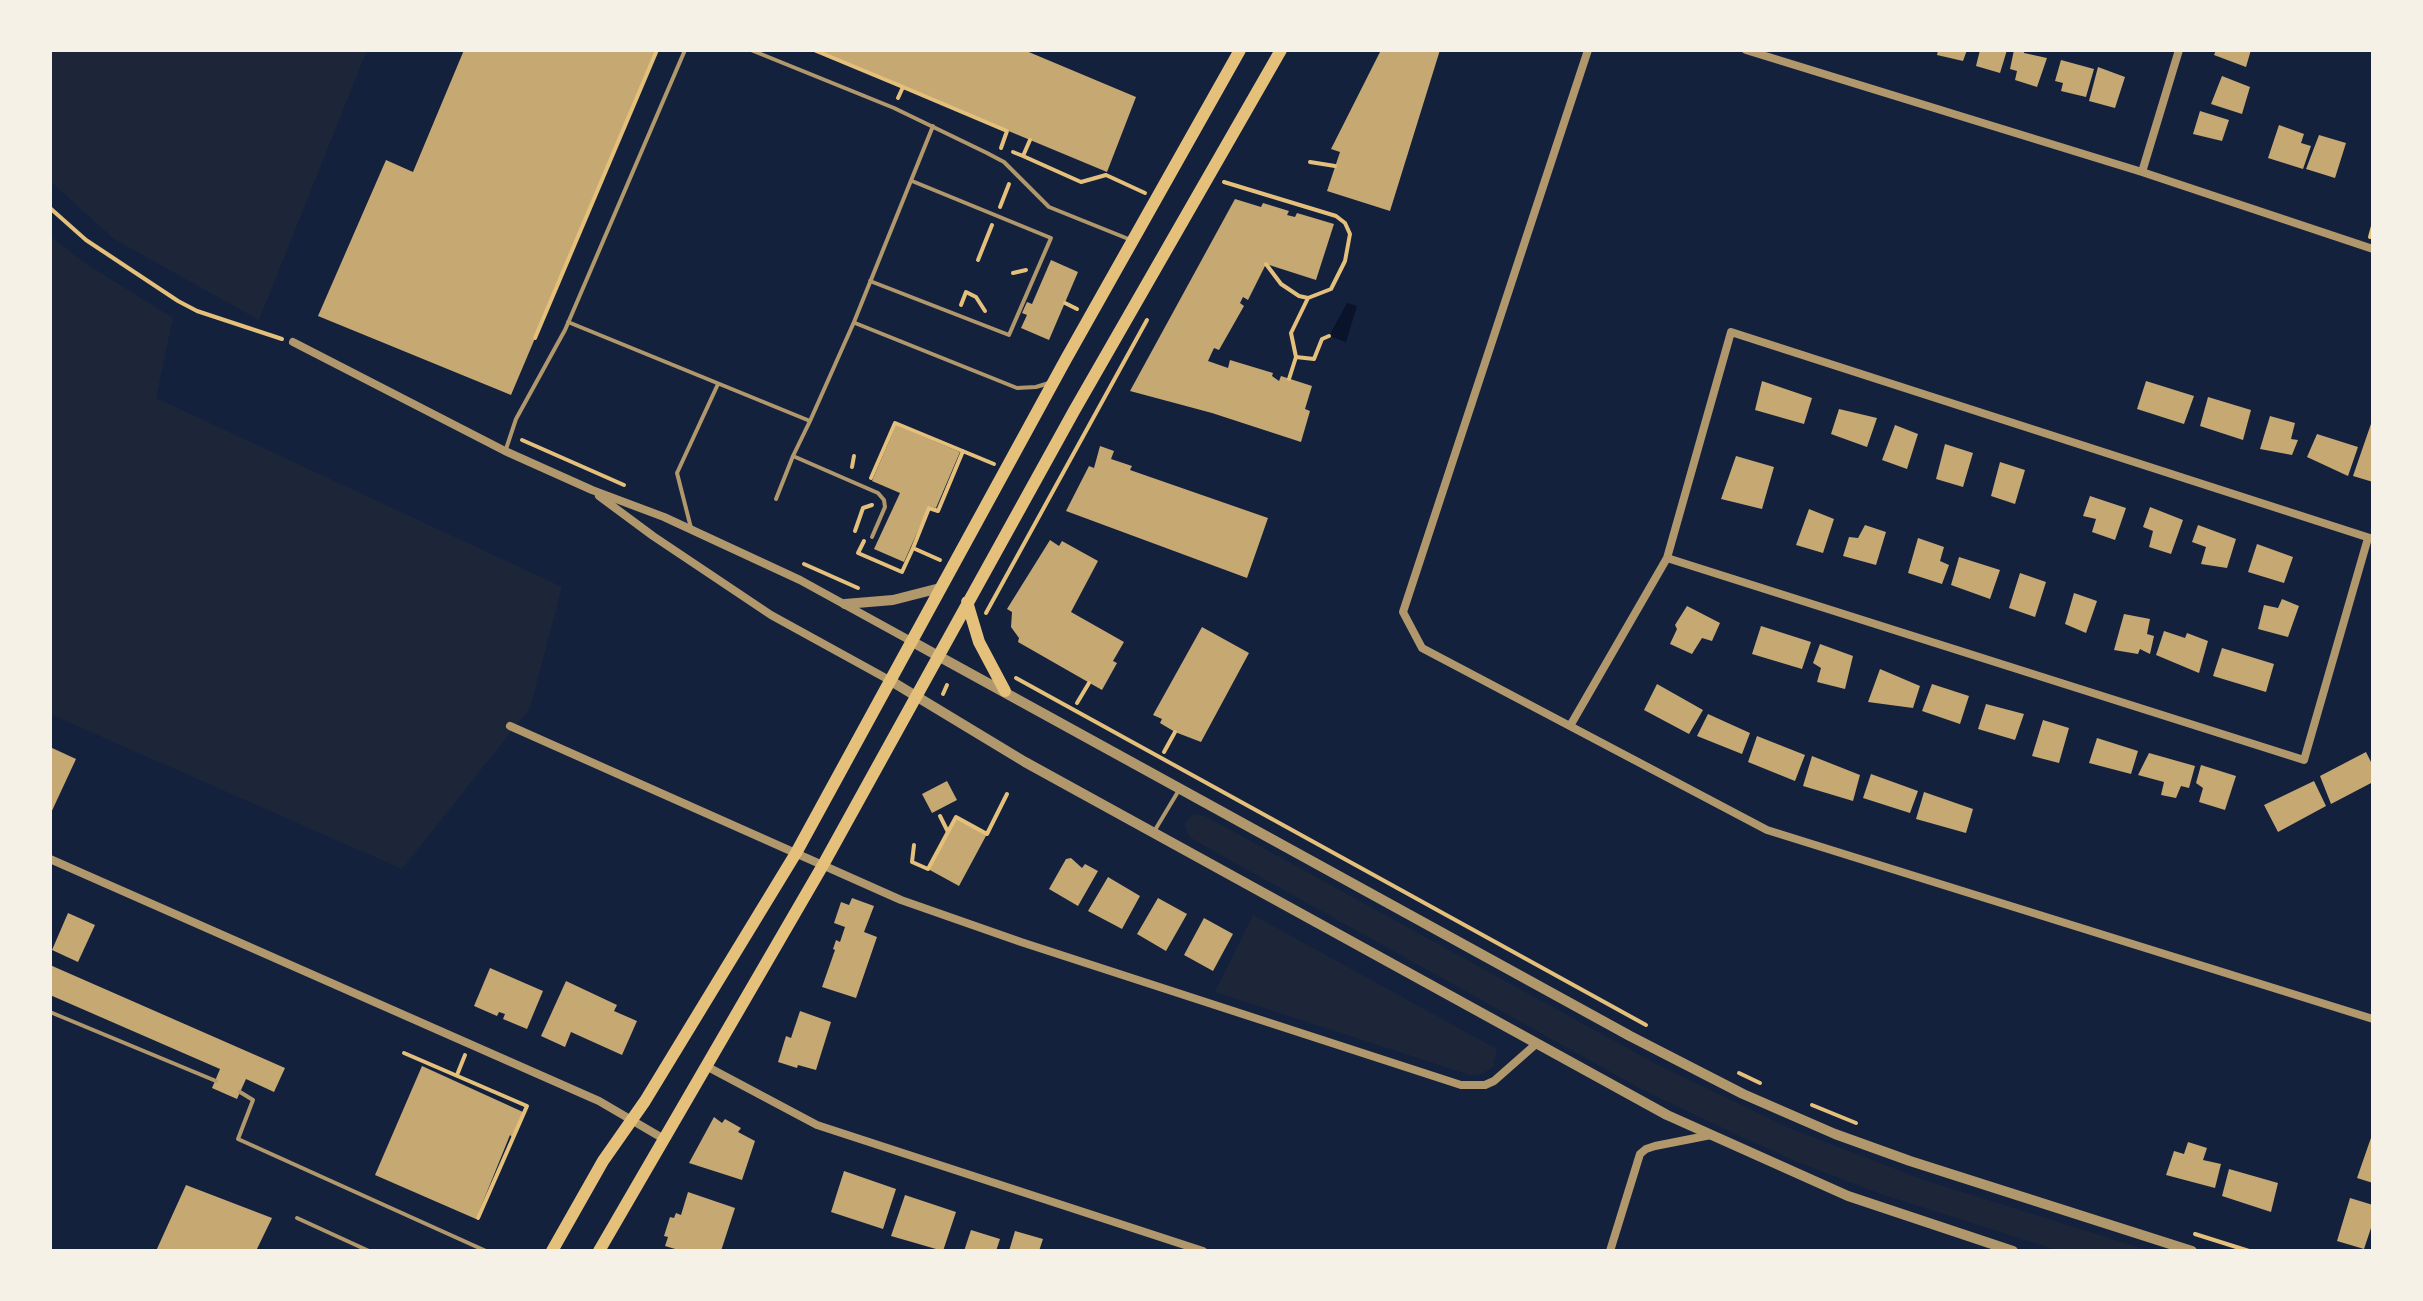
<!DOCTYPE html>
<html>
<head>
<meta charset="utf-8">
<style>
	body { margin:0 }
	#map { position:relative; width:2423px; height:1301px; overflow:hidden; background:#14213d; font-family:Barlow,sans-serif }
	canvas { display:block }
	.frame { position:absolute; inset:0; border:52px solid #f6f1e7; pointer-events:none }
</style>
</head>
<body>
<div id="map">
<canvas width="2423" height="1301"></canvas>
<div class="frame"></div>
</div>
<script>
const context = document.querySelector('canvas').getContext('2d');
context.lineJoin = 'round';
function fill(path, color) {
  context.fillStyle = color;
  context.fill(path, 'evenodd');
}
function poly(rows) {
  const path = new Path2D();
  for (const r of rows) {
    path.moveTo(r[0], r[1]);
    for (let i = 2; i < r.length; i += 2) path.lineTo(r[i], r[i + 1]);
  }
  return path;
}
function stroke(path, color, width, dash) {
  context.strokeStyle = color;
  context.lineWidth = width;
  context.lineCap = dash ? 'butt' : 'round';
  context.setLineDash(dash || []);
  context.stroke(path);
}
fill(poly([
	[50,50,367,50,259,320,114,239,50,181],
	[50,236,83,262,173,318,156,398,562,587,530,708,402,869,50,714],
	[1194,814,1205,816,1658,1065,1789,1128,1921,1179,2150,1251,2060,1251,1881,1194,1795,1161,1733,1133,1643,1090,1194,840,1189,836,1185,825,1187,820],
	[1253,915,1495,1048,1497,1054,1493,1062,1495,1065,1482,1074,1470,1075,1215,992]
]), '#1d2539');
fill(poly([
	[1347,303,1357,306,1346,342,1329,336]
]), '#0b132b');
fill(poly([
	[464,50,657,50,511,395,318,316,386,160,413,172],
	[814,50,1024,50,1136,97,1107,172],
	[1381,50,1440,50,1390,211,1327,191,1340,152,1331,149],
	[1938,50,1967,50,1963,61,1937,55],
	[1980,50,2007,50,2000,73,1976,66],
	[2014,50,2024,50,2024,53,2047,58,2037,87,2015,80,2017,71,2010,69],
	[2216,50,2251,50,2246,67,2214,55],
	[2061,60,2094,69,2086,97,2061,91,2063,83,2055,81],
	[2098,67,2125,77,2115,108,2089,101],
	[2222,76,2250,87,2242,114,2211,104],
	[2200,111,2229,120,2222,141,2193,134],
	[2279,125,2304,134,2301,143,2311,146,2303,169,2268,158],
	[2319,135,2346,143,2335,178,2306,169],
	[1235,199,1261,207,1263,203,1289,211,1287,215,1295,217,1297,213,1334,224,1316,280,1266,264,1248,300,1243,297,1240,303,1244,306,1219,350,1214,348,1208,361,1228,368,1230,360,1273,373,1272,376,1279,381,1281,376,1312,386,1305,409,1310,411,1301,442,1212,413,1130,391],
	[1051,260,1078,272,1049,340,1021,328,1027,315,1022,313,1027,302,1032,304],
	[1762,381,1812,398,1804,424,1755,410],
	[2146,381,2194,396,2184,424,2137,409],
	[2208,397,2251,410,2243,440,2200,426],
	[1839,409,1877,418,1867,447,1831,434],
	[2270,416,2295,423,2291,439,2298,440,2292,455,2260,449],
	[2373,418,2373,482,2353,476],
	[896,425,960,452,936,508,929,506,904,562,874,549,900,493,872,481],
	[1895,425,1918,434,1907,469,1882,460],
	[2317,434,2358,447,2348,476,2307,457],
	[1945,444,1973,453,1963,487,1936,479],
	[1100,446,1114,451,1111,459,1132,466,1130,470,1268,518,1247,578,1066,511,1089,466,1094,468],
	[1736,456,1774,467,1762,509,1721,499],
	[2000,462,2025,470,2015,504,1991,496],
	[2090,496,2126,508,2115,540,2092,532,2096,519,2083,516],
	[2150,507,2183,520,2171,554,2149,547,2153,531,2143,527],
	[1809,509,1834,519,1823,553,1796,545],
	[1865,525,1886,532,1876,565,1843,556,1849,537,1858,538],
	[2198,525,2236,539,2227,568,2201,564,2206,547,2192,542],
	[1918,538,1944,547,1940,561,1949,565,1942,584,1908,573],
	[1050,540,1059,546,1062,541,1098,561,1071,612,1124,642,1113,661,1117,663,1102,690,1018,642,1019,638,1011,627,1012,612,1007,609],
	[2257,544,2293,557,2284,583,2248,572],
	[1959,557,2000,570,1990,599,1951,585],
	[2020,573,2046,582,2035,617,2009,608],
	[2074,593,2097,601,2086,633,2065,624],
	[2282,599,2299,606,2288,637,2258,629,2264,605,2278,608],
	[1687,606,1720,623,1712,641,1702,638,1692,654,1670,644,1677,629,1675,625],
	[2124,614,2150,619,2147,634,2154,636,2150,654,2140,649,2138,654,2114,650],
	[1761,626,1811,642,1802,669,1752,654],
	[1202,627,1249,653,1201,742,1175,732,1160,723,1162,719,1153,715],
	[2164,631,2185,638,2187,633,2208,641,2199,673,2156,655],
	[1820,644,1853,656,1845,689,1817,682,1821,668,1813,663],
	[2222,648,2274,664,2266,692,2213,676],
	[1880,669,1920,686,1913,708,1868,702],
	[1657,684,1703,710,1689,734,1644,710],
	[1932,684,1969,696,1960,724,1922,711],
	[1986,704,2024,714,2015,740,1978,729],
	[1708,714,1750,733,1742,754,1697,736],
	[2043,720,2069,728,2059,763,2032,756],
	[1757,736,1805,755,1795,781,1748,762],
	[2097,738,2138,751,2131,774,2089,763],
	[50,747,76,759,50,815],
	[2366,752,2373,766,2373,782,2331,804,2320,776],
	[2149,753,2195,766,2189,788,2181,786,2176,798,2161,795,2164,782,2138,775],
	[1812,756,1860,775,1853,801,1803,786],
	[2201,765,2236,776,2225,810,2199,802,2203,788,2196,783],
	[1871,774,1918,791,1910,813,1863,798],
	[947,781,957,800,932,813,922,794],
	[2314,781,2326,806,2278,832,2264,805],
	[1924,792,1973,809,1966,833,1916,819],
	[956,817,987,834,959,886,928,869],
	[1071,858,1082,868,1085,864,1098,871,1078,906,1049,889,1066,859],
	[1108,877,1140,896,1122,929,1088,911],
	[852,898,874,906,864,932,877,937,856,998,822,987,835,950,833,949,836,940,840,942,845,927,834,923,841,902,849,905],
	[1158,898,1187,914,1166,951,1137,934],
	[68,913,95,925,78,962,52,950],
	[1204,918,1233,934,1213,971,1184,955],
	[50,965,285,1068,274,1092,246,1079,237,1099,212,1088,220,1069,50,995],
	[490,968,543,991,527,1029,503,1019,505,1014,499,1012,497,1016,474,1006],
	[566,981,617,1005,614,1011,637,1021,622,1055,571,1032,565,1047,541,1036],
	[800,1011,831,1022,816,1070,798,1065,797,1068,778,1062,786,1036,791,1038],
	[422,1066,523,1112,512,1137,510,1135,476,1219,375,1175],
	[714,1117,722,1123,725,1119,741,1128,738,1132,755,1141,742,1180,689,1163],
	[2373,1132,2373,1183,2357,1178],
	[2188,1142,2207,1148,2203,1160,2221,1164,2215,1188,2166,1175,2174,1151,2184,1154],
	[2229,1169,2278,1183,2271,1212,2222,1196],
	[844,1171,896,1189,883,1229,831,1212],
	[186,1185,272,1218,256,1251,156,1251],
	[688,1192,735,1208,721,1251,682,1251,665,1246,668,1237,664,1236,670,1217,674,1218,676,1213,681,1215],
	[905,1195,956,1212,943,1251,891,1236],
	[2350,1198,2373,1205,2373,1222,2364,1249,2337,1241],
	[971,1230,1000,1239,996,1251,964,1251],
	[1015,1231,1043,1239,1039,1251,1009,1251]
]), '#c6a872');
stroke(poly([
	[814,50,903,87],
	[898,98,903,87,1007,131,1001,148],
	[1030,140,1023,156,1081,182,1106,175,1145,193],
	[1013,152,1023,156],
	[1310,162,1335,166],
	[1224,182,1336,216,1345,223,1350,234,1345,261,1331,289,1308,298],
	[1000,207,1009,184],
	[50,208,86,240,178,301,197,311,282,339],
	[2370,237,2373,226],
	[978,260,992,225],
	[1266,264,1281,284,1299,296,1308,298,1291,333,1296,357,1289,379],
	[1013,273,1026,270],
	[1065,303,1077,309],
	[961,305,966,292,976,297,985,311],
	[535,338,657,50],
	[1296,357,1314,359,1322,339,1329,336],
	[522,440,624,485],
	[852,467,854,456],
	[871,478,895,423,994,464],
	[855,531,863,508,872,505],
	[864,541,858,553,902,572,913,548,940,560],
	[913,548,929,508,938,511,963,451],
	[804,564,858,588],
	[986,613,1147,320],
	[1016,678,1646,1025],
	[943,694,947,685],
	[1077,703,1089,683],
	[1164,752,1175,732],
	[940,816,948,832],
	[914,845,912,862,928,869,956,817,987,834,1007,794],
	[404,1053,527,1106,478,1218],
	[1739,1073,1760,1083],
	[457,1075,465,1055],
	[1812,1105,1856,1123],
	[2195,1234,2249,1251]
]), '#e5c07b', 4);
stroke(poly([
	[751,50,894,108,987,153,1004,162,1049,207,1131,240],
	[870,281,1009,335,1051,238,912,181],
	[568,322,810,421,854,322,933,126],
	[855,323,1017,388,1036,387,1049,383],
	[810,421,793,456,878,493,884,500,885,507,872,537],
	[506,449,516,419,565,330,685,50],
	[776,499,793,456],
	[691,528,677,473,718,384],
	[1155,830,1179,790],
	[50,1012,216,1081],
	[240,1092,253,1100,238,1139,486,1251],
	[297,1218,369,1251]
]), '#b1986c', 4);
stroke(poly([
	[1588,50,1403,612,1422,648,1767,830,2373,1019],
	[1746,50,2142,172,2373,249],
	[2142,172,2179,50],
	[293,342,505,451,592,490,664,517,800,580,911,641],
	[599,496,653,536,771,615,891,681],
	[1667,558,2304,760,2368,538],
	[510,726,901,900,1021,942,1461,1085,1485,1085,1494,1081,1536,1044],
	[1570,726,1667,558,1731,332,2373,539],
	[50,859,599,1101,664,1139],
	[706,1066,817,1125,1203,1251],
	[1610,1251,1640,1154,1646,1149,1655,1146,1711,1135]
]), '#b1986c', 8);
stroke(poly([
	[845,604,893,600,940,588],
	[911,641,1630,1036,1743,1094,1835,1134,1910,1161,2192,1251],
	[891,681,1025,762,1667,1115,1848,1196,2013,1251]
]), '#b1986c', 10);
stroke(poly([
	[967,602,979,642,1005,691],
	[552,1251,603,1161,645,1101,796,853,1066,359,1240,50],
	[599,1251,823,865,1074,411,1281,50]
]), '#e5c07b', 12);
</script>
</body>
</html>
